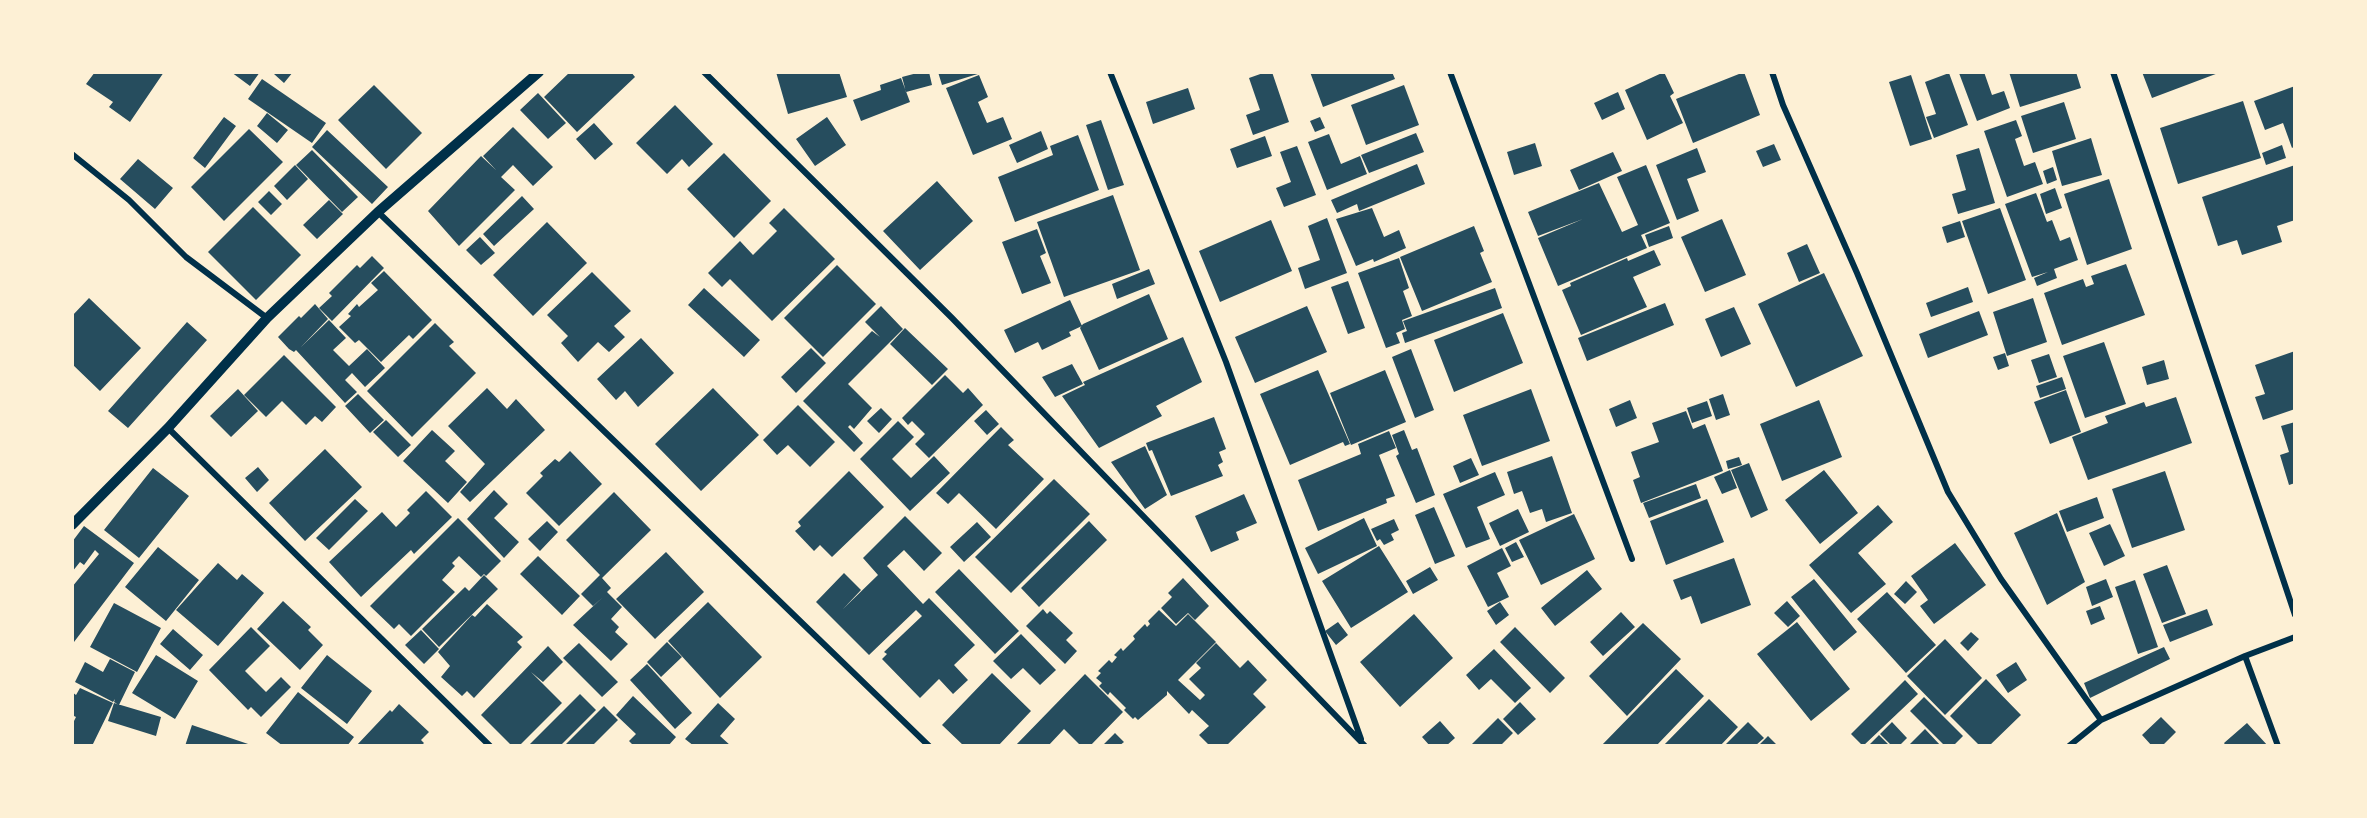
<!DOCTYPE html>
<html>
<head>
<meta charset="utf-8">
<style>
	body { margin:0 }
	#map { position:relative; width:2367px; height:818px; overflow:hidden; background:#fdf0d5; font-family:"Asap Condensed",sans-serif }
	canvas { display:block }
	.frame { position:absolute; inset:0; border:74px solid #fdf0d5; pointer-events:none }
</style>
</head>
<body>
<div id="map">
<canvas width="2367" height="818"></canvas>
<div class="frame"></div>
</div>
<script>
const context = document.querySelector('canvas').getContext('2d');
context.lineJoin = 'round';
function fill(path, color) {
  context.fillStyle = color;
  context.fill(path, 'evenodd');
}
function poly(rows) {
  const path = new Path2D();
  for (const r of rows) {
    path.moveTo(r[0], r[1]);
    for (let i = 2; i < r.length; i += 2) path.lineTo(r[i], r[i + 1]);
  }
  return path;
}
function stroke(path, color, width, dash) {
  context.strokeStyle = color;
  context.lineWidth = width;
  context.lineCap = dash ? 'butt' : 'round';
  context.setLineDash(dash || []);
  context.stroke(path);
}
fill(poly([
	[95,72,164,72,130,122,109,107,113,102,86,84],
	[231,72,260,72,250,86],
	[275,72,293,72,284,83,274,74],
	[570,72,631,72,635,77,577,132,544,97],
	[776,72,839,72,847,97,788,114],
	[921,72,929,72,932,85,906,92,902,77],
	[938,72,981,72,981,73,942,85],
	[1266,72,1272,72,1289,122,1253,135,1246,115,1260,110,1249,78],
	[1310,72,1392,72,1395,79,1323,107],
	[1664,72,1674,93,1670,96,1683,123,1647,140,1625,90],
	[1744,72,1760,115,1693,143,1676,99],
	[1963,72,1984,72,1992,95,2004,91,2010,108,1977,121,1959,73],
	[2009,72,2076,72,2081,88,2020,107],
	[2142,72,2221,72,2152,98],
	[1949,73,1968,125,1934,138,1926,117,1936,114,1925,82],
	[979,75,988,97,978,102,987,123,1003,117,1012,139,973,155,946,88],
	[1911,75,1932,139,1910,146,1889,82],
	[901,78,910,102,861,121,853,100,881,90,880,85],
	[262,79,326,123,312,143,248,99],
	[374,85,422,133,386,169,338,120],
	[1404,85,1419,125,1366,145,1351,105],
	[2295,86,2295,146,2292,148,2283,123,2265,130,2254,101],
	[1188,88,1195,109,1153,124,1146,102],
	[1618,92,1625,109,1602,120,1594,103],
	[538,93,566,123,548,139,520,110],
	[2243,101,2261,158,2178,184,2160,128],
	[2064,102,2076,139,2033,153,2021,116],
	[675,105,713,144,689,167,682,159,667,174,636,143],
	[267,113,288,130,277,143,257,126],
	[224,117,236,126,205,168,193,158],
	[827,117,846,145,815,166,796,139],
	[1320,117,1325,128,1315,132,1310,121],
	[1101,120,1124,185,1108,190,1086,125],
	[2016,120,2022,136,2015,139,2024,166,2035,162,2043,184,2007,197,1984,131],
	[594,123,613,144,595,160,576,139],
	[513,127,553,167,533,186,513,165,501,177,515,190,459,246,428,211,481,156,496,170,483,156],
	[249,129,283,162,224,221,191,187],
	[327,130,388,187,372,204,312,147],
	[1041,131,1048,149,1017,163,1009,145],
	[1416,133,1424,152,1369,173,1361,155],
	[1329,134,1341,164,1360,156,1367,174,1327,190,1308,142],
	[1078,135,1099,190,1015,222,998,177,1053,155,1050,146],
	[1265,136,1272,156,1237,168,1230,149],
	[2091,138,2102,175,2062,186,2052,151],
	[1535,143,1542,166,1514,175,1507,152],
	[1774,144,1781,160,1763,167,1756,151],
	[2282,145,2286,158,2266,165,2262,153],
	[1297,146,1316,195,1284,207,1276,188,1291,182,1280,152],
	[1697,148,1706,172,1687,179,1699,211,1677,220,1656,165],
	[1979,148,1995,203,1958,214,1952,194,1966,190,1956,155],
	[312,150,358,197,342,212,296,165],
	[1613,152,1622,171,1579,190,1570,170],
	[724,153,771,201,734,238,687,189],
	[138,159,173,188,155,209,120,179],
	[1417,164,1425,184,1359,211,1357,204,1337,213,1331,200],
	[295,165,308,179,287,200,274,186],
	[1646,165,1670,223,1641,235,1647,248,1558,286,1538,238,1583,219,1538,236,1528,212,1599,183,1622,232,1638,225,1617,177],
	[2295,165,2295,220,2277,226,2282,242,2242,255,2237,240,2218,246,2202,197],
	[2053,167,2057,180,2047,184,2043,171],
	[2109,179,2132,249,2087,265,2064,194],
	[937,181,973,221,920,270,883,231],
	[2055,188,2062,208,2046,214,2040,194],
	[269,191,282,204,271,215,258,202],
	[2036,193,2047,222,2052,220,2060,241,2070,237,2078,260,2054,269,2057,278,2037,286,2034,278,2048,272,2032,277,2005,204],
	[1113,195,1140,270,1064,297,1037,222],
	[522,196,534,209,494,246,483,234],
	[329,200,343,214,317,239,303,225],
	[253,207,301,255,256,300,208,252],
	[784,208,835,259,772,321,730,279,722,287,708,273,740,241,753,255,777,231,769,223],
	[1372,208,1384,237,1399,230,1406,248,1374,262,1373,259,1356,266,1336,219],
	[2000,208,2026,280,1988,294,1962,221],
	[1327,218,1347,273,1305,289,1298,268,1320,260,1308,226],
	[1722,219,1746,275,1705,292,1681,237],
	[1271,220,1292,271,1220,302,1199,251],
	[1960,221,1965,237,1947,243,1942,227],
	[547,222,587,263,533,316,493,275],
	[1474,226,1484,251,1480,253,1492,282,1422,311,1400,257],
	[1669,226,1673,238,1649,247,1645,235],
	[1037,229,1046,253,1040,256,1051,283,1022,294,1002,242],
	[480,237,495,253,481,265,466,250],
	[1807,244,1820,273,1799,282,1787,253],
	[1654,250,1661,265,1633,277,1647,307,1581,335,1562,290,1571,286,1570,283,1627,258,1628,261],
	[372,256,384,268,332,321,319,308,332,296,329,293,357,265,360,268],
	[1399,258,1409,288,1403,291,1412,316,1402,320,1405,329,1396,333,1400,343,1386,348,1358,273],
	[2126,264,2145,315,2062,345,2044,293,2083,279,2086,287,2094,284,2091,276],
	[837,265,876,304,823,357,784,318],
	[1149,269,1155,284,1117,299,1112,284],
	[384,271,432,320,413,339,409,335,381,362,359,340,355,343,339,327,351,316,348,314,357,304,359,307,378,290,371,283],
	[592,272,631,311,614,326,625,337,609,352,598,342,578,362,561,343,568,336,547,315],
	[1824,273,1863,356,1796,387,1758,304],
	[1348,281,1365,328,1348,334,1331,287],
	[1968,287,1973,302,1931,317,1926,303],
	[704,288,760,340,744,357,688,305],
	[1495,288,1502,308,1405,343,1402,333,1407,331,1403,321],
	[1149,294,1168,339,1099,370,1080,328,1083,324],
	[89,298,141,348,100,391,72,364,72,316],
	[2033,298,2047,342,2007,356,1993,312],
	[1070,300,1082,326,1069,332,1071,336,1042,350,1038,342,1015,353,1004,330],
	[1665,303,1674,325,1587,361,1578,338],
	[315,304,328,319,301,347,329,320,346,338,333,350,349,366,367,349,385,368,365,387,352,373,345,380,357,392,345,403,296,350,294,352,289,349,278,337,299,316,301,318],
	[881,306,903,329,848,384,872,408,854,429,850,425,848,427,863,443,854,452,803,401,872,331,880,337,865,322],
	[1307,306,1327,352,1255,383,1235,337],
	[1734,307,1751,344,1721,357,1705,319],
	[1979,311,1988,335,1928,358,1919,334],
	[1503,313,1523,363,1454,392,1434,340],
	[187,322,207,340,128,428,108,411],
	[435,323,454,342,449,346,476,373,412,437,367,391],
	[905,328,948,369,932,385,890,344],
	[1183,337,1202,382,1156,406,1162,416,1099,448,1062,396,1085,385,1083,382],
	[641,338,674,373,638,407,625,391,616,400,597,379],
	[2104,342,2126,404,2085,418,2063,356],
	[811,348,826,363,796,393,781,377],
	[1411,349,1434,410,1415,418,1392,357],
	[2295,351,2295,409,2263,420,2255,397,2265,394,2255,365],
	[2005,353,2009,366,1998,370,1993,357],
	[2049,354,2057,377,2039,383,2031,360],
	[284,355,336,407,322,422,315,416,306,425,282,401,266,417,244,395],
	[2164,360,2169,379,2147,385,2142,367],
	[1072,364,1083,384,1055,397,1042,377],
	[1318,370,1350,444,1345,446,1343,442,1290,465,1260,394],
	[1385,370,1406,422,1351,445,1330,393],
	[945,375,963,393,968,388,983,405,929,458,915,444,925,434,912,421,908,425,902,418],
	[2062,377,2066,389,2040,398,2036,386],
	[487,388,507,409,516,399,545,430,470,502,460,492,485,464,448,426],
	[713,388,759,435,701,491,655,444],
	[238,389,258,411,231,437,210,416],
	[1531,389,1550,441,1482,466,1463,415],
	[2066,390,2081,432,2050,444,2034,402],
	[358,394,384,420,370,433,345,406],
	[1723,394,1730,415,1716,420,1709,399],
	[2176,397,2192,443,2088,480,2072,437,2108,423,2105,416,2144,402,2146,407],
	[1630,400,1637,418,1616,427,1609,409],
	[1819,400,1842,457,1782,481,1760,424],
	[1707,401,1712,416,1692,423,1687,408],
	[798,405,835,442,810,467,788,445,777,455,763,440],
	[881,408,892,419,879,433,867,421],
	[986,410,999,424,987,435,974,421],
	[1686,411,1693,429,1705,424,1723,471,1641,503,1633,480,1640,477,1631,452,1659,442,1652,423],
	[1214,417,1226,449,1219,452,1223,462,1218,465,1223,476,1171,496,1152,450,1149,451,1146,443],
	[386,420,411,445,398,457,373,432],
	[898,421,914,437,892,459,911,478,934,456,950,473,910,511,860,459],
	[2295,422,2295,483,2289,485,2280,455,2289,452,2281,426],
	[1001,427,1014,440,1008,445,1044,479,996,529,959,493,948,504,936,493],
	[432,430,455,451,445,461,467,482,448,503,403,461],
	[1404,430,1412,450,1417,448,1435,495,1416,503,1396,456,1399,454,1392,435],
	[1389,431,1396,448,1379,455,1395,496,1386,499,1387,503,1318,531,1298,480,1361,454,1358,444],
	[1145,446,1167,495,1145,509,1111,462],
	[325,449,362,487,305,541,269,503],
	[570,451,602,484,559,526,526,493,543,476,540,473,555,459,559,462],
	[1552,456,1572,513,1546,522,1542,509,1530,513,1522,491,1514,494,1507,472],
	[1739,457,1742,465,1728,469,1726,461],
	[1471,458,1479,475,1460,483,1453,466],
	[1749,463,1768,510,1751,518,1731,470],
	[258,467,269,480,257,492,245,478],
	[153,468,189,496,139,558,104,530],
	[1730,470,1737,488,1722,494,1714,477],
	[1824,470,1858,513,1820,544,1785,500],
	[849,471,884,507,832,557,820,545,814,551,795,531,801,526,798,522],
	[2165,471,2185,530,2132,548,2112,489],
	[1495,472,1505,495,1477,507,1490,539,1466,548,1443,494],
	[1054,479,1090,514,1011,593,975,557],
	[1696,484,1701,498,1649,518,1643,503],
	[494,490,508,504,494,518,519,542,504,558,467,519],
	[426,491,452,517,414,554,411,550,361,597,329,562,382,512,396,527,410,513,407,510],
	[614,492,651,530,602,578,611,588,607,592,622,607,611,619,619,627,615,632,628,644,611,661,573,625,603,597,593,606,581,594,600,575,566,540],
	[1244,494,1257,523,1236,532,1239,540,1211,552,1195,516],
	[2097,497,2104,518,2067,532,2059,511],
	[355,499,368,511,329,550,316,538],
	[1707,499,1724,542,1666,565,1650,521],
	[1878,505,1893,522,1858,553,1886,584,1851,613,1809,565],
	[1434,507,1455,556,1435,564,1415,515],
	[1518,509,1529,532,1500,546,1489,523],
	[2057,513,2085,582,2047,605,2014,533],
	[1574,514,1595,559,1541,585,1519,540],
	[905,516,942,553,924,571,904,550,887,566,923,604,929,598,975,645,954,665,968,680,953,694,939,679,920,698,882,659,887,654,884,652,922,616,916,610,869,655,816,602,844,573,861,590,843,609,878,575,863,558],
	[458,518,501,561,486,576,484,574,481,577,459,556,452,563,455,566,442,580,455,592,411,636,399,624,394,629,370,606],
	[1364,518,1377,546,1318,574,1305,548],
	[1394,519,1399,530,1391,534,1394,540,1384,545,1380,539,1377,541,1371,529],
	[547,521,558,532,540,551,528,539],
	[1089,521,1107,540,1039,607,1021,588],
	[977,522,991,537,964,562,950,547],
	[2110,524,2125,556,2104,566,2089,533],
	[84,526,134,563,74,642,72,640,72,587,99,554,95,550,84,565,80,562,72,572,72,542],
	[1516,542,1524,557,1512,562,1505,548],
	[1955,543,1986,585,1934,624,1920,606,1928,600,1911,576],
	[1379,546,1408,592,1351,628,1322,581],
	[158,547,199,580,166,621,125,587],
	[1502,548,1511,566,1497,573,1509,597,1488,607,1467,566],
	[666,552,704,592,655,639,616,599],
	[538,556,580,596,562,615,520,574],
	[1734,558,1751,605,1701,624,1691,596,1681,600,1673,580],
	[218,563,237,580,242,574,264,593,218,646,176,610],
	[2167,565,2186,614,2162,623,2143,574],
	[1430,567,1438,580,1413,594,1406,581],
	[959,569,1019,631,995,654,935,592],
	[1587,570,1602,589,1555,626,1541,608],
	[484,575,498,589,439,647,422,629,465,587,469,591],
	[1183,578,1209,606,1195,620,1188,613,1176,624,1161,608,1172,597,1168,593],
	[1814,579,1857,632,1834,651,1791,597],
	[2106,579,2113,597,2092,606,2086,587],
	[2135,580,2158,647,2138,654,2115,587],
	[1906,581,1917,592,1905,604,1894,594],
	[1887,592,1936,645,1906,673,1857,619],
	[283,601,311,627,308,630,323,645,300,670,257,629],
	[1787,601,1800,616,1788,627,1774,613],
	[708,602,762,657,720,698,668,641],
	[1500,602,1509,615,1496,625,1487,611],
	[114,603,161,628,137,672,90,647],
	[487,604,523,637,517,642,522,647,474,698,467,691,462,696,441,677,450,666,438,652,472,615,475,617],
	[2100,606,2105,619,2091,625,2086,611],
	[1043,609,1047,614,1050,611,1073,633,1066,640,1077,651,1065,664,1026,626],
	[2207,609,2213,625,2170,642,2163,625],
	[1159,610,1176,626,1188,614,1216,642,1178,680,1200,700,1205,695,1189,679,1201,668,1196,663,1216,643,1240,668,1248,660,1267,680,1253,694,1266,707,1226,746,1210,746,1199,735,1209,726,1192,710,1189,714,1167,691,1167,695,1138,720,1135,717,1133,719,1124,710,1126,708,1110,692,1108,695,1099,686,1102,683,1096,678,1101,673,1098,671,1109,660,1112,663,1117,657,1114,655,1121,648,1123,651,1135,639,1133,636,1145,624,1147,627,1150,624,1148,621],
	[1621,612,1635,627,1603,656,1590,642],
	[1414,614,1453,658,1400,707,1360,662],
	[1338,622,1348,635,1336,645,1325,631],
	[1797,622,1850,689,1811,721,1757,654],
	[1643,623,1681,659,1627,716,1589,676],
	[251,627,270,646,245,671,266,692,281,677,291,687,261,717,251,707,248,710,209,670],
	[1515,627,1565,678,1550,693,1500,642],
	[173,629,203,655,190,670,160,644],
	[421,630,439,649,424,664,405,645],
	[1971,632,1979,639,1968,651,1960,643],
	[1021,634,1056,670,1040,685,1023,668,1011,679,993,661],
	[1945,639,1982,678,1945,715,1907,676],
	[667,642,682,657,661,677,647,662],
	[579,643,618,682,602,697,563,658],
	[548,646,563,662,543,682,531,672,562,703,519,746,512,746,481,715],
	[2164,647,2170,659,2090,698,2084,683],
	[1494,649,1531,688,1515,703,1491,679,1479,690,1466,675],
	[156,655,198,681,175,719,132,693],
	[327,655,372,691,347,724,301,688],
	[110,659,135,672,119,705,114,702,115,699,113,702,75,682,85,662,103,672],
	[2016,662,2027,680,2008,693,1996,675],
	[647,664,692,713,675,729,630,680],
	[1676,669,1704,696,1656,746,1601,746],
	[992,673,1031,711,998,746,964,746,942,725],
	[1085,674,1123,712,1090,746,1081,746,1064,729,1048,746,1015,746],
	[1986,679,2021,715,1989,746,1980,746,1950,716],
	[1905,680,1918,694,1863,746,1851,734],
	[80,688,113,703,92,746,72,746,72,725,76,717,72,715,72,692,76,695],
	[298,692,354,737,347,746,283,746,266,733],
	[580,694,596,710,560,746,528,746],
	[633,696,676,737,668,746,634,746,629,741,636,734,616,715],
	[1924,697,1963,736,1953,746,1945,746,1910,711],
	[1709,699,1738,727,1720,746,1663,746],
	[1520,702,1536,719,1518,735,1503,719],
	[114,703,161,717,156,736,108,721],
	[718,703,735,719,720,736,731,746,694,746,685,739],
	[399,704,429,732,421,740,424,743,421,746,356,746,390,710,392,712],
	[604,706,618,720,592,746,564,746],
	[2161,717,2176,732,2162,746,2152,746,2142,735],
	[1498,718,1513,733,1500,746,1475,746,1472,744],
	[1440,721,1455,738,1446,746,1430,746,1422,737],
	[1748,722,1764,738,1755,746,1724,746],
	[1892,722,1907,738,1899,746,1892,746,1880,734],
	[2247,723,2268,746,2226,746,2224,743],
	[192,725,254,746,185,746],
	[1925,729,1941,746,1908,746],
	[1115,733,1124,742,1119,746,1102,746],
	[1879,735,1890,746,1868,746],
	[1768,736,1778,746,1758,746]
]), '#264d5e');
stroke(poly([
	[704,72,952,318,1365,746],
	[1110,72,1226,362,1361,739],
	[1450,72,1632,559],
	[1772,72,1783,105,1857,273,1948,492,2001,579,2101,720],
	[2113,72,2295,615],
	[72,154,129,200,186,257,267,318],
	[378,212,929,746],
	[168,428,490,746],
	[2245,656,2278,746],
	[2069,746,2101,720,2245,656,2295,637]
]), '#003049', 6);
stroke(poly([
	[72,525,168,428,267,318,378,212,539,72]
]), '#003049', 10);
</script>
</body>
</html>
